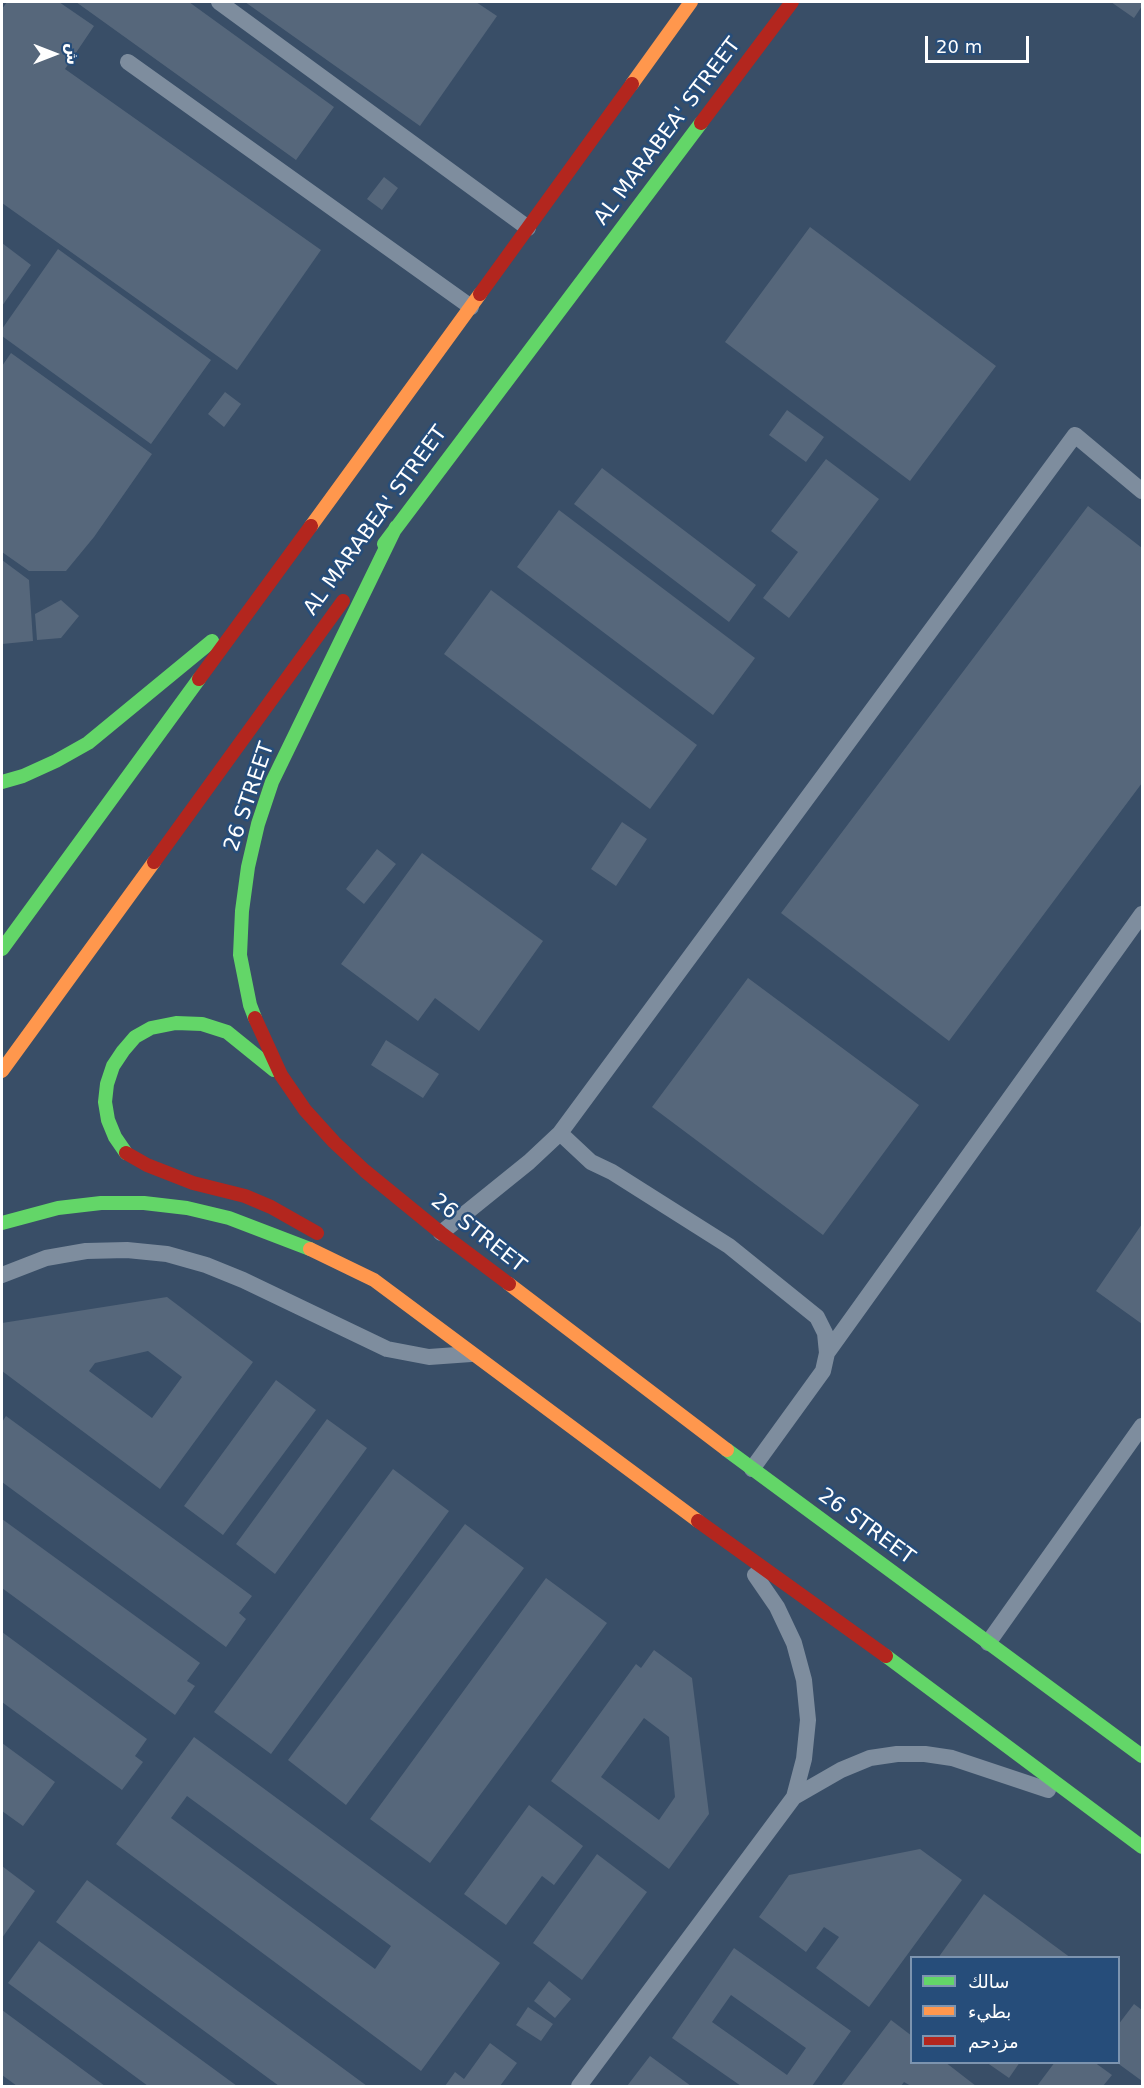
<!DOCTYPE html>
<html>
<head>
<meta charset="utf-8">
<style>
	body { margin:0 }
	#map { position:relative; width:1144px; height:2088px; overflow:hidden; background:#394e67; font-family:"DejaVu Sans","Noto Naskh Arabic",sans-serif }
	canvas { display:block }
	.frame { position:absolute; inset:0; border:3px solid #fff; pointer-events:none }
	.legend { position:absolute; left:910px; top:1956px; width:210px; height:108px; box-sizing:border-box; background:#264d7a; border:2px solid #7d94af; margin:0; padding:8px 10px; list-style:none; font-size:18px; color:#fff }
	.legend li { display:flex; align-items:center; gap:12px; height:30px }
	.legend b { width:30px; border:2px solid #7d94af }
	.north { position:absolute; left:24px; top:24px; width:60px; height:60px; -webkit-text-stroke:4px #264d7a; paint-order:stroke; rotate:90deg; font-size:16px; font-weight:700; line-height:24px; text-align:center; color:#fff }
	.north::after { content:''; display:block; margin:auto; width:21px; height:27px; background:#fff; clip-path:polygon(50% 0,100% 100%,50% 72%,0 100%) }
	.scale { position:absolute; left:925px; top:36px; width:104px; height:27px; box-sizing:border-box; border:3px solid #fff; border-top:0; padding-left:8px; font-size:18px; line-height:21px; white-space:nowrap; color:#fff; -webkit-text-stroke:4px #264d7a; paint-order:stroke }
</style>
</head>
<body>
<div id="map">
<canvas width="1144" height="2088"></canvas>
<div class="frame"></div>
<ul class="legend">
<li><b style="height:8px;background:#63d668"></b>سالك</li>
<li><b style="height:8px;background:#ff974d"></b>بطيء</li>
<li><b style="height:8px;background:#b3261e"></b>مزدحم</li>
</ul>
<div class="north">ش</div>
<div class="scale">20 m</div>
</div>
<script>
const context = document.querySelector('canvas').getContext('2d');
context.lineJoin = 'round';
function fill(path, color) {
  context.fillStyle = color;
  context.fill(path, 'evenodd');
}
function poly(rows) {
  const path = new Path2D();
  for (const r of rows) {
    path.moveTo(r[0], r[1]);
    for (let i = 2; i < r.length; i += 2) path.lineTo(r[i], r[i + 1]);
  }
  return path;
}
function stroke(path, color, width, dash) {
  context.strokeStyle = color;
  context.lineWidth = width;
  context.lineCap = dash ? 'butt' : 'round';
  context.setLineDash(dash || []);
  context.stroke(path);
}
function label(font, color, halo, rows, align = 'center') {
  context.font = font + ' "DejaVu Sans",sans-serif';
  context.lineWidth = 5;
  context.setLineDash([]);
  context.textBaseline = 'middle';
  context.strokeStyle = halo;
  context.fillStyle = color;
  for (const [text, x, y, turn = 0] of rows) {
    context.save();
    context.translate(x, y);
    context.rotate((+turn || 0) * Math.PI / 180);
    context.textAlign = isNaN(turn) ? turn : align;
    if (halo) context.strokeText(text, 0, 0);
    context.fillText(text, 0, 0);
    context.restore();
  }
}
fill(poly([
	[7,2,59,2,94,26,65,69,321,250,237,370,2,203,2,9],
	[76,2,189,2,334,107,296,160],
	[245,2,476,2,497,16,420,126],
	[1111,2,1142,2,1142,6,1134,18],
	[384,177,398,188,382,210,367,199],
	[810,227,996,366,910,481,725,342],
	[2,243,31,265,2,306],
	[58,249,211,360,151,444,2,336,2,329],
	[11,353,152,454,94,537,66,571,29,571,2,552,2,366],
	[225,392,241,404,224,427,208,414],
	[787,410,824,437,806,462,769,435],
	[826,459,879,499,789,618,763,598,798,552,771,531],
	[602,468,756,585,729,622,574,504],
	[1088,506,1142,548,1142,783,949,1041,781,913],
	[559,510,755,658,713,715,517,567],
	[2,560,29,580,33,641,2,644],
	[491,590,697,745,650,809,444,654],
	[61,600,79,616,61,638,37,640,35,614],
	[622,822,647,839,616,886,591,869],
	[377,849,396,864,364,904,346,889],
	[422,853,543,941,479,1031,435,998,418,1021,341,964],
	[748,978,919,1105,823,1235,652,1107],
	[386,1040,439,1074,423,1098,371,1065],
	[1142,1224,1142,1324,1096,1291],
	[167,1297,253,1362,160,1489,2,1371,2,1323],
	[148,1351,182,1377,152,1418,89,1371,95,1363],
	[276,1380,316,1410,223,1535,184,1506],
	[6,1416,252,1596,239,1613,246,1619,226,1647,2,1482,2,1422],
	[327,1419,367,1448,275,1574,236,1544],
	[393,1469,449,1511,271,1754,214,1712],
	[2,1519,200,1663,187,1681,195,1686,175,1715,2,1588],
	[465,1524,524,1568,346,1805,288,1760],
	[546,1578,607,1623,430,1863,370,1819],
	[2,1632,147,1739,135,1756,143,1762,122,1790,2,1702],
	[654,1650,692,1678,709,1814,669,1869,551,1781,636,1664,641,1668],
	[644,1718,669,1737,675,1797,659,1820,601,1777],
	[194,1737,500,1963,421,2071,116,1844],
	[187,1796,391,1946,375,1969,171,1818],
	[2,1743,55,1782,23,1826,2,1811],
	[529,1805,583,1846,554,1885,542,1876,506,1925,464,1894],
	[920,1849,962,1880,869,2007,816,1968,839,1937,824,1927,806,1952,759,1917,789,1875],
	[597,1854,647,1892,582,1980,533,1943],
	[2,1866,35,1891,2,1938],
	[87,1880,367,2086,279,2086,56,1922],
	[984,1894,1071,1958,938,1958],
	[39,1941,237,2086,148,2086,8,1983],
	[734,1948,851,2031,812,2086,741,2086,672,2038],
	[731,1995,806,2048,787,2075,712,2022],
	[549,1981,571,1999,555,2018,534,2001],
	[1134,2004,1142,2010,1142,2081,1116,2062,1118,2062,1118,2025],
	[528,2007,553,2024,541,2041,516,2025],
	[2,2010,105,2086,17,2086,2,2075],
	[891,2020,912,2036,912,2062,945,2062,976,2086,911,2086,904,2082,901,2086,841,2086],
	[490,2043,517,2063,500,2086,445,2086,455,2072,464,2079],
	[650,2056,691,2086,627,2086],
	[986,2062,1020,2062,1009,2078],
	[1055,2062,1094,2062,1112,2075,1103,2086,1037,2086]
]), '#56677b');
stroke(poly([
	[219,2,528,228],
	[128,62,471,307],
	[560,1133,1075,435,1142,491],
	[441,1233,529,1162,560,1133,591,1162,612,1172,729,1246,817,1317,825,1333,827,1353,823,1371,752,1469],
	[2,1275,46,1258,86,1251,127,1250,167,1254,206,1265,243,1280,387,1349,429,1357,471,1354],
	[827,1353,1142,914],
	[988,1643,1142,1426],
	[794,1797,841,1770,870,1758,897,1754,925,1754,952,1758,1048,1790],
	[579,2086,794,1797,804,1759,808,1720,804,1680,794,1643,777,1607,755,1575]
]), '#7e8d9e', 16);
stroke(poly([
	[384,544,701,123],
	[2,782,23,776,56,761,88,743,212,641],
	[2,949,199,679],
	[255,1018,250,1005,240,955,242,911,248,867,258,824,272,782,396,527],
	[126,1153,115,1137,108,1120,105,1102,107,1084,113,1066,123,1051,135,1037,151,1028,176,1023,202,1024,227,1032,274,1070],
	[2,1223,58,1208,101,1203,144,1203,187,1208,229,1218,310,1249],
	[727,1450,1142,1756],
	[886,1656,1142,1847]
]), '#63d668', 14);
stroke(poly([
	[632,84,691,2],
	[311,526,480,294],
	[2,1071,154,862],
	[310,1249,374,1280,698,1521],
	[509,1284,727,1450]
]), '#ff974d', 14);
stroke(poly([
	[701,123,792,2],
	[480,294,632,84],
	[199,679,311,526],
	[154,862,343,601],
	[255,1018,281,1075,305,1110,334,1142,365,1171,441,1233,509,1284],
	[126,1153,147,1165,193,1183,245,1196,271,1207,317,1233],
	[698,1521,886,1656]
]), '#b3261e', 14);
label('21px', '#fff', '#264d7a', [
	["AL MARABEA' STREET",668,132,-53],
	["AL MARABEA' STREET",376,521,-54],
	["26 STREET",250,797,-71],
	["26 STREET",478,1234,38],
	["26 STREET",866,1527,36]
]);
</script>
</body>
</html>
